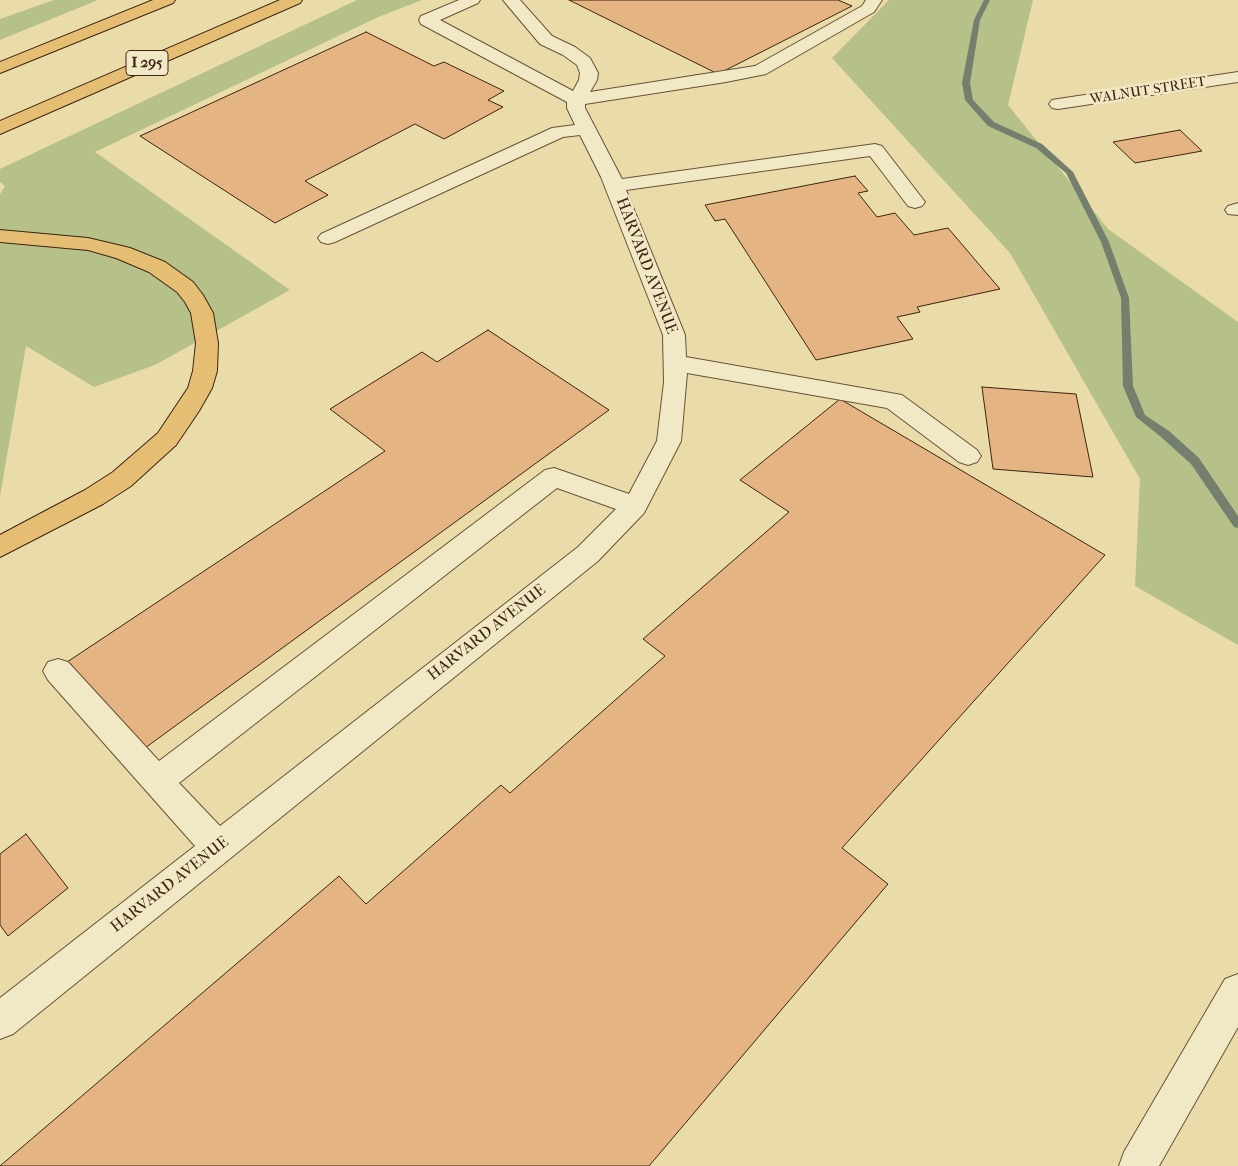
<!DOCTYPE html>
<html>
<head>
<meta charset="utf-8">
<style>
	body { margin:0 }
	canvas { display:block; background:#eadca8 }
</style>
</head>
<body>
<canvas width="1238" height="1166"></canvas>
<script>
const context = document.querySelector('canvas').getContext('2d');
context.lineJoin = 'round';
function fill(path, color) {
  context.fillStyle = color;
  context.fill(path, 'evenodd');
}
function poly(rows) {
  const path = new Path2D();
  for (const r of rows) {
    path.moveTo(r[0], r[1]);
    for (let i = 2; i < r.length; i += 2) path.lineTo(r[i], r[i + 1]);
  }
  return path;
}
function stroke(path, color, width, dash) {
  context.strokeStyle = color;
  context.lineWidth = width;
  context.lineCap = dash ? 'butt' : 'round';
  context.setLineDash(dash || []);
  context.stroke(path);
}
function label(font, color, halo, rows, align = 'center') {
  context.font = font + ' "IM FELL French Canon",serif';
  context.lineWidth = 5;
  context.setLineDash([]);
  context.textBaseline = 'middle';
  context.strokeStyle = halo;
  context.fillStyle = color;
  for (const [text, x, y, turn = 0] of rows) {
    context.save();
    context.translate(x, y);
    context.rotate((+turn || 0) * Math.PI / 180);
    context.textAlign = isNaN(turn) ? turn : align;
    if (halo) context.strokeText(text, 0, 0);
    context.fillText(text, 0, 0);
    context.restore();
  }
}
fill(poly([
	[54,0,98,0,0,40,0,19],
	[357,0,422,0,376,18,95,152,290,290,155,365,94,387,26,346,0,496,0,194,5,186,0,182,0,169],
	[889,0,1033,0,1008,105,1108,229,1238,322,1238,645,1135,586,1140,479,1010,253,832,58]
]), '#b5c189');
fill(poly([
	[984,0,990,0,980,20,970,83,973,100,994,122,1042,144,1073,172,1109,242,1129,298,1133,386,1145,415,1169,431,1199,458,1238,516,1238,528,1234,527,1191,464,1161,437,1136,417,1123,386,1121,298,1101,242,1066,173,1036,148,988,126,965,100,962,83,974,20,984,0]
]), '#747f6d');
const building = poly([
	[569,0,838,0,852,6,718,74,569,0],
	[366,32,434,66,444,62,504,91,488,100,503,107,444,139,415,124,305,181,328,195,275,223,140,136,366,32],
	[1180,130,1202,151,1135,163,1113,142,1180,130],
	[855,176,868,191,858,193,877,217,895,213,914,235,948,228,1000,289,917,307,920,312,897,317,913,339,816,360,725,219,715,221,705,205,855,176],
	[488,330,609,410,145,748,67,662,385,451,330,409,422,352,437,362,488,330],
	[982,387,1076,394,1093,477,993,469,982,387],
	[840,399,1105,555,842,848,888,884,649,1166,0,1166,339,876,366,904,501,785,510,793,665,656,643,639,789,512,740,480,840,399],
	[26,834,68,888,8,936,0,925,0,854,26,834]
]);
fill(building, '#e5b483');
stroke(building, '#3d2412', 1);
const minor = poly([
	[459,0,480,0,478,3,440,20,573,91,579,80,580,73,577,65,563,55,540,44,503,0,520,0,552,36,575,47,590,58,598,73,597,80,590,92,755,66,862,6,866,0,882,0,874,12,766,74,726,82,585,104,585,108,622,179,875,144,882,146,925,202,922,206,915,208,908,206,870,156,626,190,685,335,686,357,902,395,977,450,981,456,977,462,968,465,959,462,887,408,687,373,681,441,644,513,598,561,13,1034,0,1039,0,998,195,846,48,680,43,671,48,662,58,659,68,662,159,761,545,470,554,468,629,494,657,441,664,382,663,335,601,177,580,135,563,137,335,242,328,244,321,242,318,238,321,234,552,128,575,125,567,108,567,102,421,24,419,20,421,16,459,0],
	[557,488,616,509,578,547,220,826,179,783,557,488],
	[1238,72,1238,82,1058,109,1052,108,1049,104,1052,100,1058,99,1238,72],
	[1238,203,1238,215,1228,214,1225,210,1228,206,1238,203],
	[1238,974,1238,1027,1159,1166,1119,1166,1124,1152,1225,979,1238,974]
]);
const highway = poly([
	[153,0,175,0,173,3,0,73,0,62,153,0],
	[280,0,302,0,300,3,0,134,0,121,280,0],
	[0,230,88,238,130,248,165,262,193,282,203,295,213,313,218,343,217,371,212,388,199,411,176,445,131,486,103,504,0,557,0,535,85,490,113,472,158,433,188,388,193,371,196,343,191,313,185,302,177,292,149,272,116,258,88,250,0,242,0,230]
]);
stroke(minor, '#685238', 2);
stroke(highway, '#3d2412', 2);
fill(minor, '#f1e8c6');
fill(highway, '#e5be74');
label('14px', '#3d2412', '#f1e8c6', [
	["WALNUT STREET",1148,91,-9]
]);
for (const [x, y, w] of [
	[147,63,42]
]) {
  const box = new Path2D();
  box.roundRect(x - w / 2, y - 12.5, w, 25, 4);
  context.fillStyle = '#f1e8c6';
  context.fill(box);
  stroke(box, '#3d2412', 1);
}
label('bold 15px', '#3d2412', null, [
	["I 295",147,63]
]);
label('16px', '#3d2412', '#f1e8c6', [
	["HARVARD AVENUE",646,266,69],
	["HARVARD AVENUE",487,633,-38],
	["HARVARD AVENUE",170,885,-38]
]);
</script>
</body>
</html>
